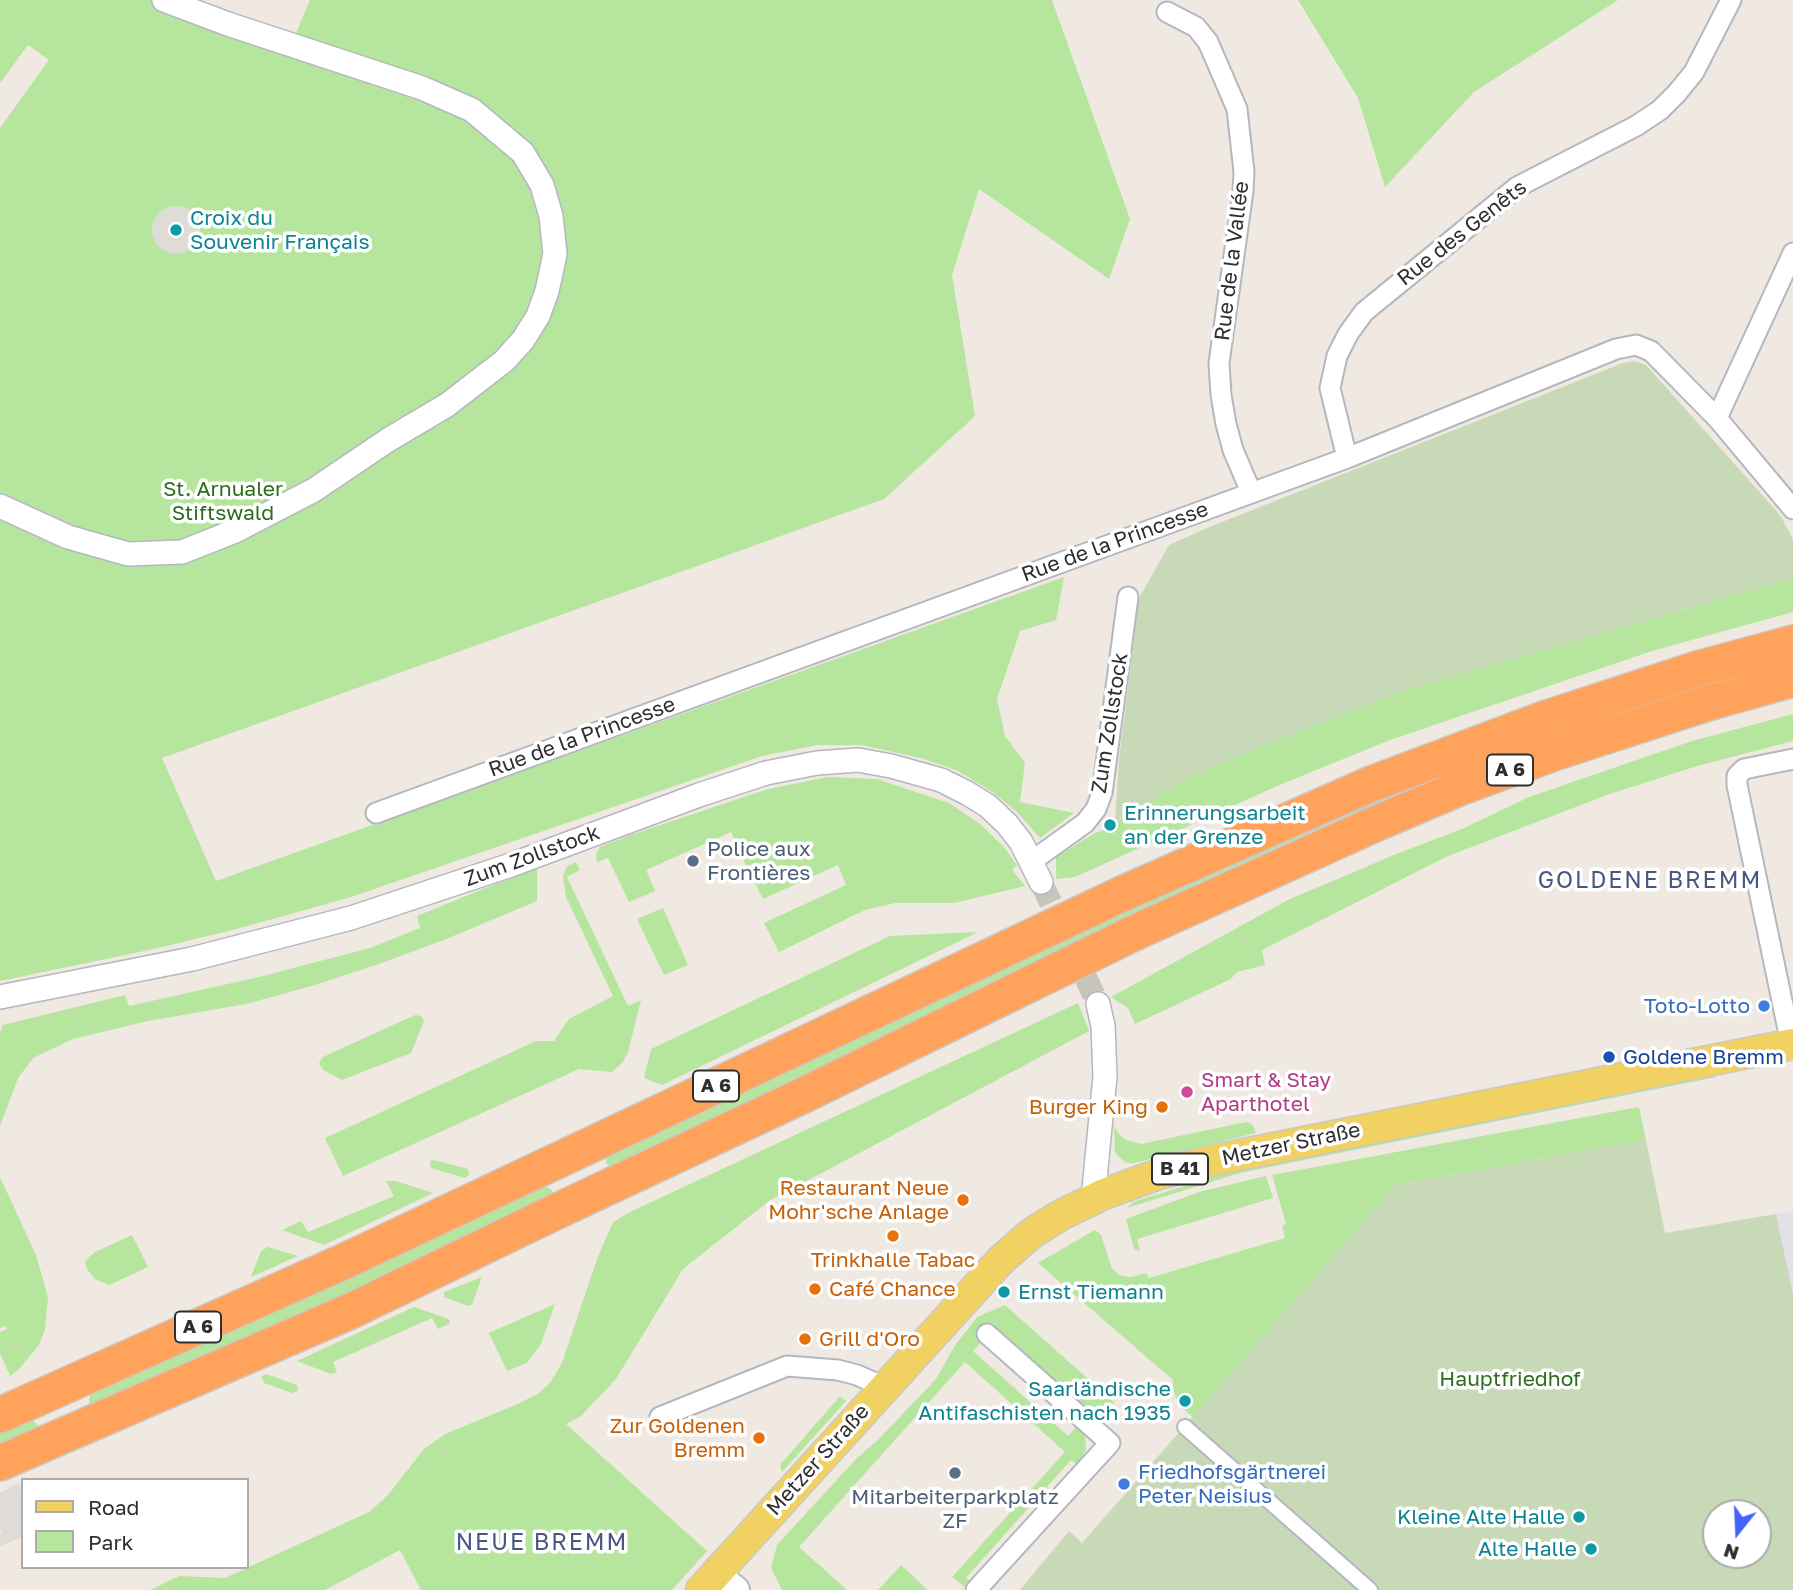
<!DOCTYPE html>
<html>
<head>
<meta charset="utf-8">
<style>
	body { margin:0 }
	#map { position:relative; width:1793px; height:1590px; overflow:hidden; background:#efe9e1; font-family:"Golos Text",sans-serif }
	canvas { display:block }
	.legend { position:absolute; left:21px; top:1478px; width:228px; height:91px; box-sizing:border-box; background:#fff; border:2px solid #ababab; margin:0; padding:9px 12px; list-style:none; font-size:21px; color:#2e2e2e }
	.legend li { display:flex; align-items:center; gap:14px; height:35px }
	.legend b { width:35px; border:2px solid #ababab }
	.north { position:absolute; left:1702px; top:1499px; width:70px; height:70px; box-sizing:border-box; background:#fff; border:2px solid #ababab; border-radius:50%; rotate:198deg; font-size:19px; font-weight:700; line-height:28px; text-align:center; color:#2e2e2e }
	.north::after { content:''; display:block; margin:auto; width:24px; height:32px; background:#4264fb; clip-path:polygon(50% 0,100% 100%,50% 72%,0 100%) }
</style>
</head>
<body>
<div id="map">
<canvas width="1793" height="1590"></canvas>
<ul class="legend">
<li><b style="height:9px;background:#f2d163"></b>Road</li>
<li><b style="height:19px;background:#b6e59e"></b>Park</li>
</ul>
<div class="north">N</div>
</div>
<script>
const context = document.querySelector('canvas').getContext('2d');
context.lineJoin = 'round';
function fill(path, color) {
  context.fillStyle = color;
  context.fill(path, 'evenodd');
}
function poly(rows) {
  const path = new Path2D();
  for (const r of rows) {
    if (r.length === 3) {
      path.moveTo(r[0] + r[2], r[1]);
      path.arc(r[0], r[1], r[2], 0, 2 * Math.PI);
      continue;
    }
    path.moveTo(r[0], r[1]);
    for (let i = 2; i < r.length; i += 2) path.lineTo(r[i], r[i + 1]);
  }
  return path;
}
function stroke(path, color, width, dash) {
  context.strokeStyle = color;
  context.lineWidth = width;
  context.lineCap = dash ? 'butt' : 'round';
  context.setLineDash(dash || []);
  context.stroke(path);
}
function label(font, color, halo, rows, align = 'center') {
  context.font = font + ' "Golos Text",sans-serif';
  context.lineWidth = 7;
  context.setLineDash([]);
  context.textBaseline = 'middle';
  context.strokeStyle = halo;
  context.fillStyle = color;
  for (const [text, x, y, turn = 0] of rows) {
    context.save();
    context.translate(x, y);
    context.rotate((+turn || 0) * Math.PI / 180);
    context.textAlign = isNaN(turn) ? turn : align;
    if (halo) context.strokeText(text, 0, 0);
    context.fillText(text, 0, 0);
    context.restore();
  }
}
fill(poly([
	[1793,1211,1793,1294,1776,1214]
]), '#e3e1e8');
fill(poly([
	[0,0,164,0,291,45,310,0,1052,0,1130,219,1109,279,979,189,952,275,975,416,884,499,162,758,216,881,1064,577,1056,620,1020,631,997,699,1005,736,1025,763,1020,802,1074,813,1040,838,1017,812,994,793,956,770,921,758,861,745,818,745,762,756,348,898,233,930,149,950,0,981,0,128,49,60,28,45,0,83],
	[1298,0,1618,0,1474,92,1385,187,1358,98],
	[1793,578,1793,612,1652,651,1390,740,1277,786,1075,877,1056,879,1056,857,1095,833,1111,828,1115,822,1181,781,1257,748,1405,690],
	[1753,665,1749,674,623,1166,611,1167,606,1163,607,1152,1376,795],
	[1793,714,1793,741,1697,766,1607,795,1448,856,1262,950,1265,965,1237,972,1231,979,1135,1024,1128,1008,1111,997,1290,899,1394,855,1462,829,1529,797,1692,741],
	[828,777,877,779,949,803,980,824,1003,846,1017,865,1012,870,1025,886,954,903,895,903,865,910,779,952,764,923,846,885,838,865,763,899,754,881,760,878,753,864,746,866,731,832,646,870,655,891,629,902,608,858,597,862,596,854,600,847,633,834,768,789],
	[576,862,580,870,567,877,628,1006,641,1000,628,1052,623,1062,612,1072,579,1069,343,1176,325,1138,536,1041,554,1041,569,1019,613,996,566,897,563,876,567,866],
	[537,867,537,901,446,939,379,964,315,985,246,1004,148,1021,73,1039,33,1058,18,1078,0,1126,0,1033,3,1025,125,995,129,1006,259,977,370,948,420,928,417,916],
	[663,908,688,965,664,975,637,919],
	[978,932,662,1085,644,1078,651,1049,890,936],
	[1078,1003,1089,1031,769,1201,683,1269,616,1379,581,1416,566,1424,707,1551,672,1590,421,1590,400,1550,325,1590,150,1590,179,1576,225,1578,369,1512,388,1495,424,1449,445,1434,520,1403,539,1393,550,1383,562,1363,597,1259,613,1222,630,1212],
	[415,1015,421,1016,424,1021,411,1053,342,1080,323,1070,319,1063,323,1057],
	[1710,1074,1716,1077,1240,1173,1127,1208,1133,1202,1239,1169],
	[1639,1107,1646,1140,1396,1185,1193,1417,1180,1406,1173,1391,1173,1380,1038,1263,1095,1230,1101,1235,1112,1269,1121,1276,1131,1277,1146,1273,1149,1278,1285,1238,1282,1225,1286,1224,1272,1175],
	[1246,1122,1252,1124,1256,1133,1134,1163,1126,1163,1115,1153,1114,1125,1118,1133,1126,1140,1141,1144],
	[434,1160,468,1169,469,1175,465,1178,431,1168,430,1161],
	[1266,1176,1273,1198,1137,1239,1140,1251,1134,1249,1126,1219,1199,1192],
	[0,1177,36,1255,48,1297,45,1329,39,1345,19,1369,10,1376,0,1353,0,1332,7,1329,5,1326,0,1328],
	[386,1181,396,1181,433,1193,324,1245,282,1230,301,1221,308,1232,394,1196],
	[542,1184,552,1190,553,1197,548,1205,93,1408,89,1405,90,1395,93,1391],
	[132,1235,148,1267,109,1285,95,1279,87,1269,85,1262,88,1258,95,1252],
	[268,1247,298,1256,251,1277,261,1251],
	[482,1277,472,1305,468,1306,444,1297,444,1292],
	[555,1304,541,1344,533,1355,527,1363,507,1371,489,1333],
	[1005,1305,1114,1402,1092,1427,987,1335,973,1351,1068,1436,1078,1425,1085,1436,1086,1449,1078,1465,1071,1460,966,1578,973,1584,970,1587,963,1586,952,1577,1065,1452,965,1362,799,1547,847,1590,782,1590,771,1568,777,1545,857,1458,877,1441,936,1379,954,1347,977,1317],
	[414,1307,446,1318,450,1321,449,1324,438,1329,432,1318,333,1362,337,1372,331,1374,297,1361],
	[266,1374,297,1385,298,1391,292,1393,264,1383,261,1377],
	[840,1396,846,1401,782,1472,780,1465],
	[31,1420,37,1424,37,1432,0,1449,0,1431],
	[901,1565,928,1590,878,1590]
]), '#b6e59e');
fill(poly([
	[1635,361,1646,365,1780,515,1793,539,1793,578,1405,690,1257,748,1181,781,1115,822,1119,760,1139,598,1169,545,1207,528,1623,363],
	[1646,1140,1665,1233,1776,1214,1793,1294,1793,1590,1020,1590,1069,1531,1082,1543,1396,1185],
	[1716,1513,1758,1513,1758,1555,1716,1555]
]), '#c8d9b8');
fill(poly([
	[176,230,24],
	[18,1483,23,1493,23,1537,0,1546,0,1534,2,1532,0,1527,0,1493]
]), '#dfdcd8');
stroke(poly([
	[1041,882,1098,1004]
]), '#c8c4bd', 23, [23, 11]);
const pedestrian = poly([
	[1185,1427,1370,1590]
]);
const minor = poly([
	[1167,12,1196,27,1208,42,1237,109,1244,172,1243,191,1219,363,1221,395,1226,424,1233,450,1251,492],
	[1717,418,1793,253],
	[1347,458,1330,388,1337,356,1348,334,1364,312,1517,187,1636,126,1660,110,1677,93,1694,72,1731,0],
	[376,813,1347,458,1616,349,1636,345,1651,351,1717,418,1793,509],
	[1032,861,1085,823,1096,809,1102,793,1128,597],
	[1791,1044,1737,785,1737,776,1744,769,1793,759],
	[660,1417,787,1366,838,1370,857,1375,884,1387],
	[976,1590,1110,1443,987,1334]
]);
const tertiary = poly([
	[0,506,68,537,128,554,182,552,235,531,314,490,388,440,447,405,504,361,523,340,538,316,547,291,555,254,551,216,542,185,523,153,472,110,422,88,228,24,164,0],
	[0,997,192,959,351,918,511,865,699,795,766,773,817,763,858,760,891,766,941,780,967,793,988,806,1007,824,1021,842,1041,882],
	[1093,1199,1105,1076,1103,1026,1098,1004]
]);
const secondary = poly([
	[716,1573,736,1590]
]);
const primary = poly([
	[701,1590,1001,1260,1032,1233,1061,1215,1104,1194,1159,1174,1214,1160,1793,1044]
]);
const motorway = poly([
	[0,1415,345,1261,1122,894,1371,784,1544,719,1697,669,1793,643],
	[0,1463,353,1310,551,1214,804,1095,1132,934,1375,824,1462,787,1557,752,1708,703,1793,679]
]);
stroke(pedestrian, '#b4b7c1', 18);
stroke(minor, '#b4b7c1', 23);
stroke(tertiary, '#b4b7c1', 26);
stroke(secondary, '#b4b7c1', 30);
stroke(primary, '#c9c9c9', 33);
stroke(motorway, '#c9c9c9', 38);
stroke(pedestrian, '#fff', 14);
stroke(minor, '#fff', 19);
stroke(tertiary, '#fff', 23);
stroke(secondary, '#fff', 26);
stroke(primary, '#f2d163', 30);
stroke(motorway, '#ffa35c', 35);
for (const [x, y, r, color] of [
	[176,230,7,"#0f9aa8"],
	[1110,825,7,"#0f9aa8"],
	[693,861,7,"#5c6f8a"],
	[1764,1006,7,"#3f7fe0"],
	[1609,1057,7,"#1a4fb4"],
	[1187,1092,7,"#d1479c"],
	[1162,1107,7,"#e8710a"],
	[963,1200,7,"#e8710a"],
	[893,1236,7,"#e8710a"],
	[815,1289,7,"#e8710a"],
	[1004,1292,7,"#0f9aa8"],
	[805,1339,7,"#e8710a"],
	[1185,1401,7,"#0f9aa8"],
	[759,1438,7,"#e8710a"],
	[955,1473,7,"#5c6f8a"],
	[1124,1484,7,"#3f7fe0"],
	[1579,1517,7,"#0f9aa8"],
	[1591,1549,7,"#0f9aa8"]
]) {
  const dot = new Path2D();
  dot.arc(x, y, r, 0, 2 * Math.PI);
  context.fillStyle = color;
  context.fill(dot);
  stroke(dot, '#fff', 2.5);
}
for (const [x, y, w] of [
	[1510,770,46],
	[716,1086,46],
	[1180,1169,56],
	[198,1327,46]
]) {
  const box = new Path2D();
  box.roundRect(x - w / 2, y - 15.5, w, 31, 5);
  context.fillStyle = '#fff';
  context.fill(box);
  stroke(box, '#2e2e2e', 2);
}
label('bold 19px', '#2e2e2e', null, [
	["A 6",1510,770],
	["A 6",716,1086],
	["B 41",1180,1169],
	["A 6",198,1327]
]);
label('21px', '#0d838f', '#fff', [
	["Croix du",190,218],
	["Souvenir Français",190,242],
	["Erinnerungsarbeit",1124,813],
	["an der Grenze",1124,837],
	["Ernst Tiemann",1018,1292],
	["Saarländische",1171,1389,"right"],
	["Antifaschisten nach 1935",1171,1413,"right"],
	["Kleine Alte Halle",1565,1517,"right"],
	["Alte Halle",1577,1549,"right"]
], 'left');
label('21px', '#2e2e2e', '#fff', [
	["Rue des Genêts",1462,233,-38],
	["Rue de la Vallée",1232,261,-83],
	["Rue de la Princesse",1115,542,-20],
	["Zum Zollstock",1110,723,-81],
	["Rue de la Princesse",582,737,-20],
	["Zum Zollstock",532,856,-20],
	["Metzer Straße",1291,1144,-12],
	["Metzer Straße",818,1460,-48]
]);
label('21px', '#2c6e1b', '#fff', [
	["St. Arnualer",223,489],
	["Stiftswald",223,513],
	["Hauptfriedhof",1510,1379]
]);
label('21px', '#4e5e75', '#fff', [
	["Police aux",707,849],
	["Frontières",707,873],
	["Mitarbeiterparkplatz",955,1497,"center"],
	["ZF",955,1521,"center"]
], 'left');
label('21px', '#366cbe', '#fff', [
	["Toto-Lotto",1750,1006],
	["Friedhofsgärtnerei",1138,1472,"left"],
	["Peter Neisius",1138,1496,"left"]
], 'right');
label('21px', '#164399', '#fff', [
	["Goldene Bremm",1623,1057]
], 'left');
label('21px', '#b23c85', '#fff', [
	["Smart & Stay",1201,1080],
	["Aparthotel",1201,1104]
], 'left');
label('21px', '#c56008', '#fff', [
	["Burger King",1148,1107],
	["Restaurant Neue",949,1188],
	["Mohr'sche Anlage",949,1212],
	["Trinkhalle Tabac",893,1260,"center"],
	["Café Chance",829,1289,"left"],
	["Grill d'Oro",819,1339,"left"],
	["Zur Goldenen",745,1426],
	["Bremm",745,1450]
], 'right');
context.letterSpacing = '2px';
label('23px', '#4d5680', '#fff', [
	["GOLDENE BREMM",1650,881],
	["NEUE BREMM",542,1543]
]);
context.letterSpacing = '0px';
</script>
</body>
</html>
